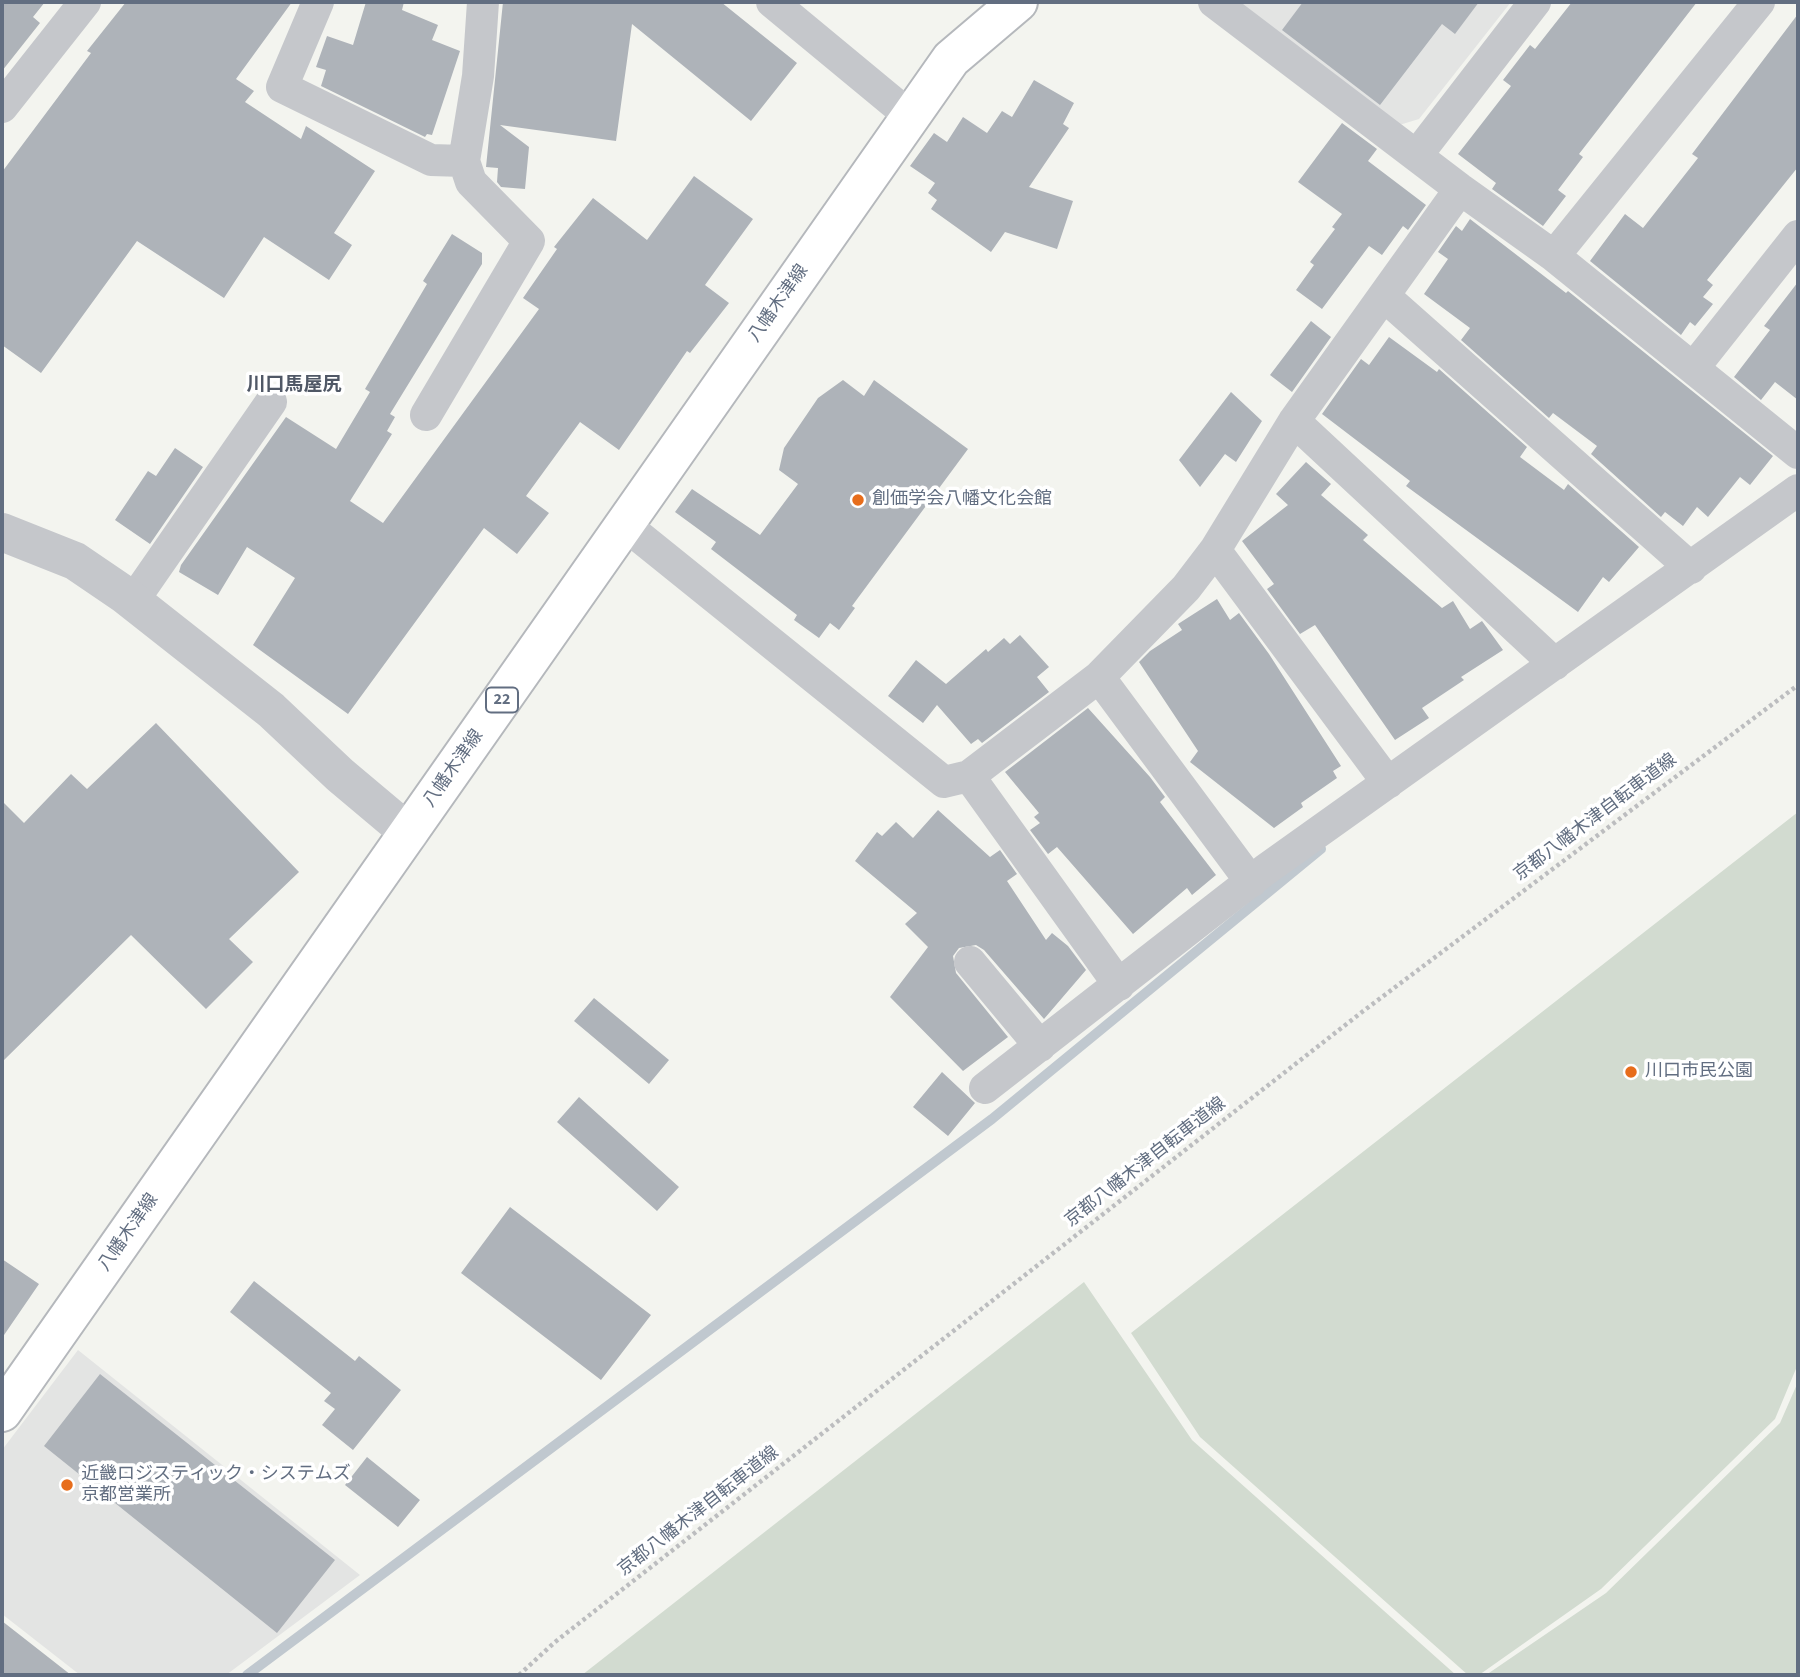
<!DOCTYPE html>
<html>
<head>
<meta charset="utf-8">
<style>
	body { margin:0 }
	#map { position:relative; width:1800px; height:1677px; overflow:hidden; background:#f3f4ef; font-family:"Source Sans 3",sans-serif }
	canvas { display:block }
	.frame { position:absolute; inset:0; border:4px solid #626e81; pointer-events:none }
</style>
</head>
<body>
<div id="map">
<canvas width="1800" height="1677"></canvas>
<div class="frame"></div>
</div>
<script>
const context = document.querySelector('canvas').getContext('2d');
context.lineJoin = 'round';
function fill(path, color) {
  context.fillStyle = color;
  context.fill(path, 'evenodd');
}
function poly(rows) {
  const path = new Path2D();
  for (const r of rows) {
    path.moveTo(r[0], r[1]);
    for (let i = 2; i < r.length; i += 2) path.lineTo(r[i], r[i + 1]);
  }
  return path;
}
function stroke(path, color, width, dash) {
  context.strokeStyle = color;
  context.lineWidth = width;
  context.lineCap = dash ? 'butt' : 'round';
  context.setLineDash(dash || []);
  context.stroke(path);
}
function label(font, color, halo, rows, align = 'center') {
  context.font = font + ' "Source Sans 3","Noto Sans JP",sans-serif';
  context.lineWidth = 7;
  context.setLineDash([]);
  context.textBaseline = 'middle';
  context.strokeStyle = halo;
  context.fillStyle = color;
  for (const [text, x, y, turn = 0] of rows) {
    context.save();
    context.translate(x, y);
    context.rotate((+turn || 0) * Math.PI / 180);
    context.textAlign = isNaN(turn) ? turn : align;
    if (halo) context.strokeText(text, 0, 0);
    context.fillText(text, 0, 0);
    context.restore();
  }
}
fill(poly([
	[1228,2,1511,2,1419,119,1396,126],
	[78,1350,360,1575,226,1675,80,1675,2,1614,2,1450]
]), '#e3e4e3');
fill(poly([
	[1798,812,1798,1364,1775,1419,1601,1589,1479,1675,1468,1675,1200,1437,1131,1333],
	[1084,1282,1192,1440,1456,1675,582,1675],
	[1798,1382,1798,1675,1486,1675,1606,1593,1780,1423]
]), '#d2dbd0');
stroke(poly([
	[247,1675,992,1119,1321,849]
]), '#c0c8cf', 10);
fill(poly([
	[2,2,45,2,33,17,40,23,2,71],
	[126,2,292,2,236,79,254,91,245,102,301,139,306,126,375,171,334,233,352,245,329,280,264,237,224,298,137,241,41,373,2,345,2,172,91,53,87,51],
	[366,2,404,2,402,10,438,25,432,40,460,51,432,135,427,134,425,137,321,86,326,70,316,67,327,36,353,45],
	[503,2,721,2,797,63,751,121,632,24,616,141,500,125,529,147,525,189,501,187,497,182,498,168,486,167],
	[1303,2,1479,2,1455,34,1442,24,1380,105,1282,30],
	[1572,2,1697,2,1579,154,1583,157,1558,190,1566,196,1543,226,1492,189,1496,183,1458,154,1511,86,1503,80,1530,45,1535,49],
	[1798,14,1798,167,1707,280,1713,285,1703,297,1713,304,1695,326,1690,322,1681,335,1590,261,1625,214,1643,228,1698,158,1692,154],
	[1034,80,1074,103,1063,124,1069,128,1029,187,1073,201,1057,249,1005,232,991,252,931,209,937,200,928,193,935,183,910,166,934,133,947,142,963,117,987,133,1002,111,1012,117],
	[1342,123,1377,149,1368,161,1426,205,1408,230,1403,226,1382,255,1369,246,1322,309,1296,290,1314,265,1310,262,1335,229,1332,227,1342,214,1298,182],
	[694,176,753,219,705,285,729,303,690,353,687,351,619,450,580,422,526,496,549,513,517,554,484,528,348,714,253,645,295,578,247,547,218,595,179,572,181,565,286,417,336,449,370,392,365,389,427,284,423,281,452,234,482,253,482,264,390,414,395,417,387,431,392,434,350,501,383,523,539,309,523,298,557,249,554,247,593,198,647,240],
	[1470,219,1566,293,1568,291,1773,456,1750,485,1740,477,1708,517,1697,507,1683,526,1665,512,1661,517,1591,454,1597,446,1553,413,1549,418,1461,340,1470,328,1424,294,1448,259,1438,252,1456,226,1462,231],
	[1798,282,1798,400,1775,382,1761,400,1734,377,1770,330,1764,326],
	[1311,321,1331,337,1292,392,1270,375],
	[1389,337,1437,372,1439,369,1527,447,1520,457,1564,490,1568,484,1639,547,1609,582,1603,577,1578,612,1406,486,1410,481,1322,414,1361,359,1369,365],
	[843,380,864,396,874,380,968,449,852,606,855,608,839,630,830,623,819,638,794,620,797,615,711,549,716,542,675,512,692,489,760,535,798,484,779,470,784,448,818,398],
	[1231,392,1262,421,1236,462,1225,454,1200,487,1179,460],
	[175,448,203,467,150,544,115,520,148,471,156,476],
	[1306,462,1331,484,1321,495,1368,535,1363,540,1442,608,1453,601,1470,629,1482,621,1503,650,1461,677,1464,680,1422,708,1429,718,1395,740,1315,625,1300,634,1267,589,1274,584,1242,541,1288,505,1276,494],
	[1217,599,1230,620,1239,613,1269,654,1341,766,1333,771,1337,778,1301,803,1303,807,1274,828,1190,762,1198,751,1139,662,1150,651,1182,630,1178,624],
	[1020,635,1049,667,1037,677,1049,692,982,743,978,739,971,744,937,705,923,723,888,696,916,660,946,684,986,649,988,652,1004,638,1010,644],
	[1088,708,1150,777,1165,797,1160,802,1216,875,1192,895,1187,888,1133,934,1057,847,1048,854,1030,830,1040,823,1034,817,1039,813,1005,772],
	[156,723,299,872,229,939,253,962,206,1009,131,935,2,1062,2,801,24,823,71,774,87,789],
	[938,810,990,857,1000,850,1017,874,1007,881,1046,940,1052,933,1068,946,1086,970,1044,1019,984,950,976,945,959,948,953,956,956,973,1008,1037,963,1071,890,997,928,947,905,924,917,913,855,861,877,832,882,836,896,822,913,838],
	[594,998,669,1060,649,1084,574,1021],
	[942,1072,975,1103,948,1136,913,1107],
	[579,1097,679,1187,657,1211,557,1122],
	[510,1207,651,1315,601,1380,461,1273],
	[2,1259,39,1284,2,1338],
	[254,1281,355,1361,359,1356,401,1390,353,1450,322,1425,335,1409,324,1401,331,1393,230,1312],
	[100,1374,335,1560,277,1633,44,1446],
	[367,1457,420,1500,398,1527,345,1485],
	[2,1621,71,1675,2,1675]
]), '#aeb3b9');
const primary = poly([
	[2,1412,951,59,1018,2]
]);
stroke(primary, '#b5b8bc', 42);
stroke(poly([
	[519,1675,555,1642,1362,1012,1798,685]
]), '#bcbdbf', 4.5, [3.5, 3.5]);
stroke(poly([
	[318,2,282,87,431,160,464,161,478,76,483,2],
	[772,2,911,117],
	[1214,2,1460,189,1554,256,1798,453],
	[2,107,85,2],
	[1417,155,1535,2],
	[1554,256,1759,2],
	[1384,296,1691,568],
	[1695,366,1798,236],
	[426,415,529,241,471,182,464,161],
	[1294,421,1555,664],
	[625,525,944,782,969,776,1099,677,1186,588,1215,550,1294,421,1460,189],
	[1215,550,1388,783],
	[133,601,271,402],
	[1099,677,1251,882],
	[969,776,1119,985],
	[970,962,1040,1046],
	[985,1088,1265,870,1798,490]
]), '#c5c7cb', 32);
stroke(poly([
	[2,532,75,561,125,595,271,710,340,775,409,833]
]), '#c5c7cb', 38);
stroke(primary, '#fff', 38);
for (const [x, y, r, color] of [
	[858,500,7,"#e76d1b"],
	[1631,1072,7,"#e76d1b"],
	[67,1485,7,"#e76d1b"]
]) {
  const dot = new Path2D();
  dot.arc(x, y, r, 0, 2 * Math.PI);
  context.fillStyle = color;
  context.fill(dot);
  stroke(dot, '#fff', 2.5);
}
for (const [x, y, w] of [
	[502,700,32]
]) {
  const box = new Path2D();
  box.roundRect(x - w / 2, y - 12.5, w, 25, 5);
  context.fillStyle = '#fff';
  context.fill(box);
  stroke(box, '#626e81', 2);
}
label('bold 16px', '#626e81', null, [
	["22",502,700]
]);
label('18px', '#626e81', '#fff', [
	["八幡木津線",779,304,-55],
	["八幡木津線",454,769,-55],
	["京都八幡木津自転車道線",1596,818,-37],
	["京都八幡木津自転車道線",1146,1163,-38],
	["八幡木津線",129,1233,-55],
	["京都八幡木津自転車道線",699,1512,-38]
]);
label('18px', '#626e81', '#fff', [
	["創価学会八幡文化会館",872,500],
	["川口市民公園",1645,1072],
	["近畿ロジスティック・システムズ",81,1475],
	["京都営業所",81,1496]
], 'left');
label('bold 19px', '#505866', '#fff', [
	["川口馬屋尻",294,386]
]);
</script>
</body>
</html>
